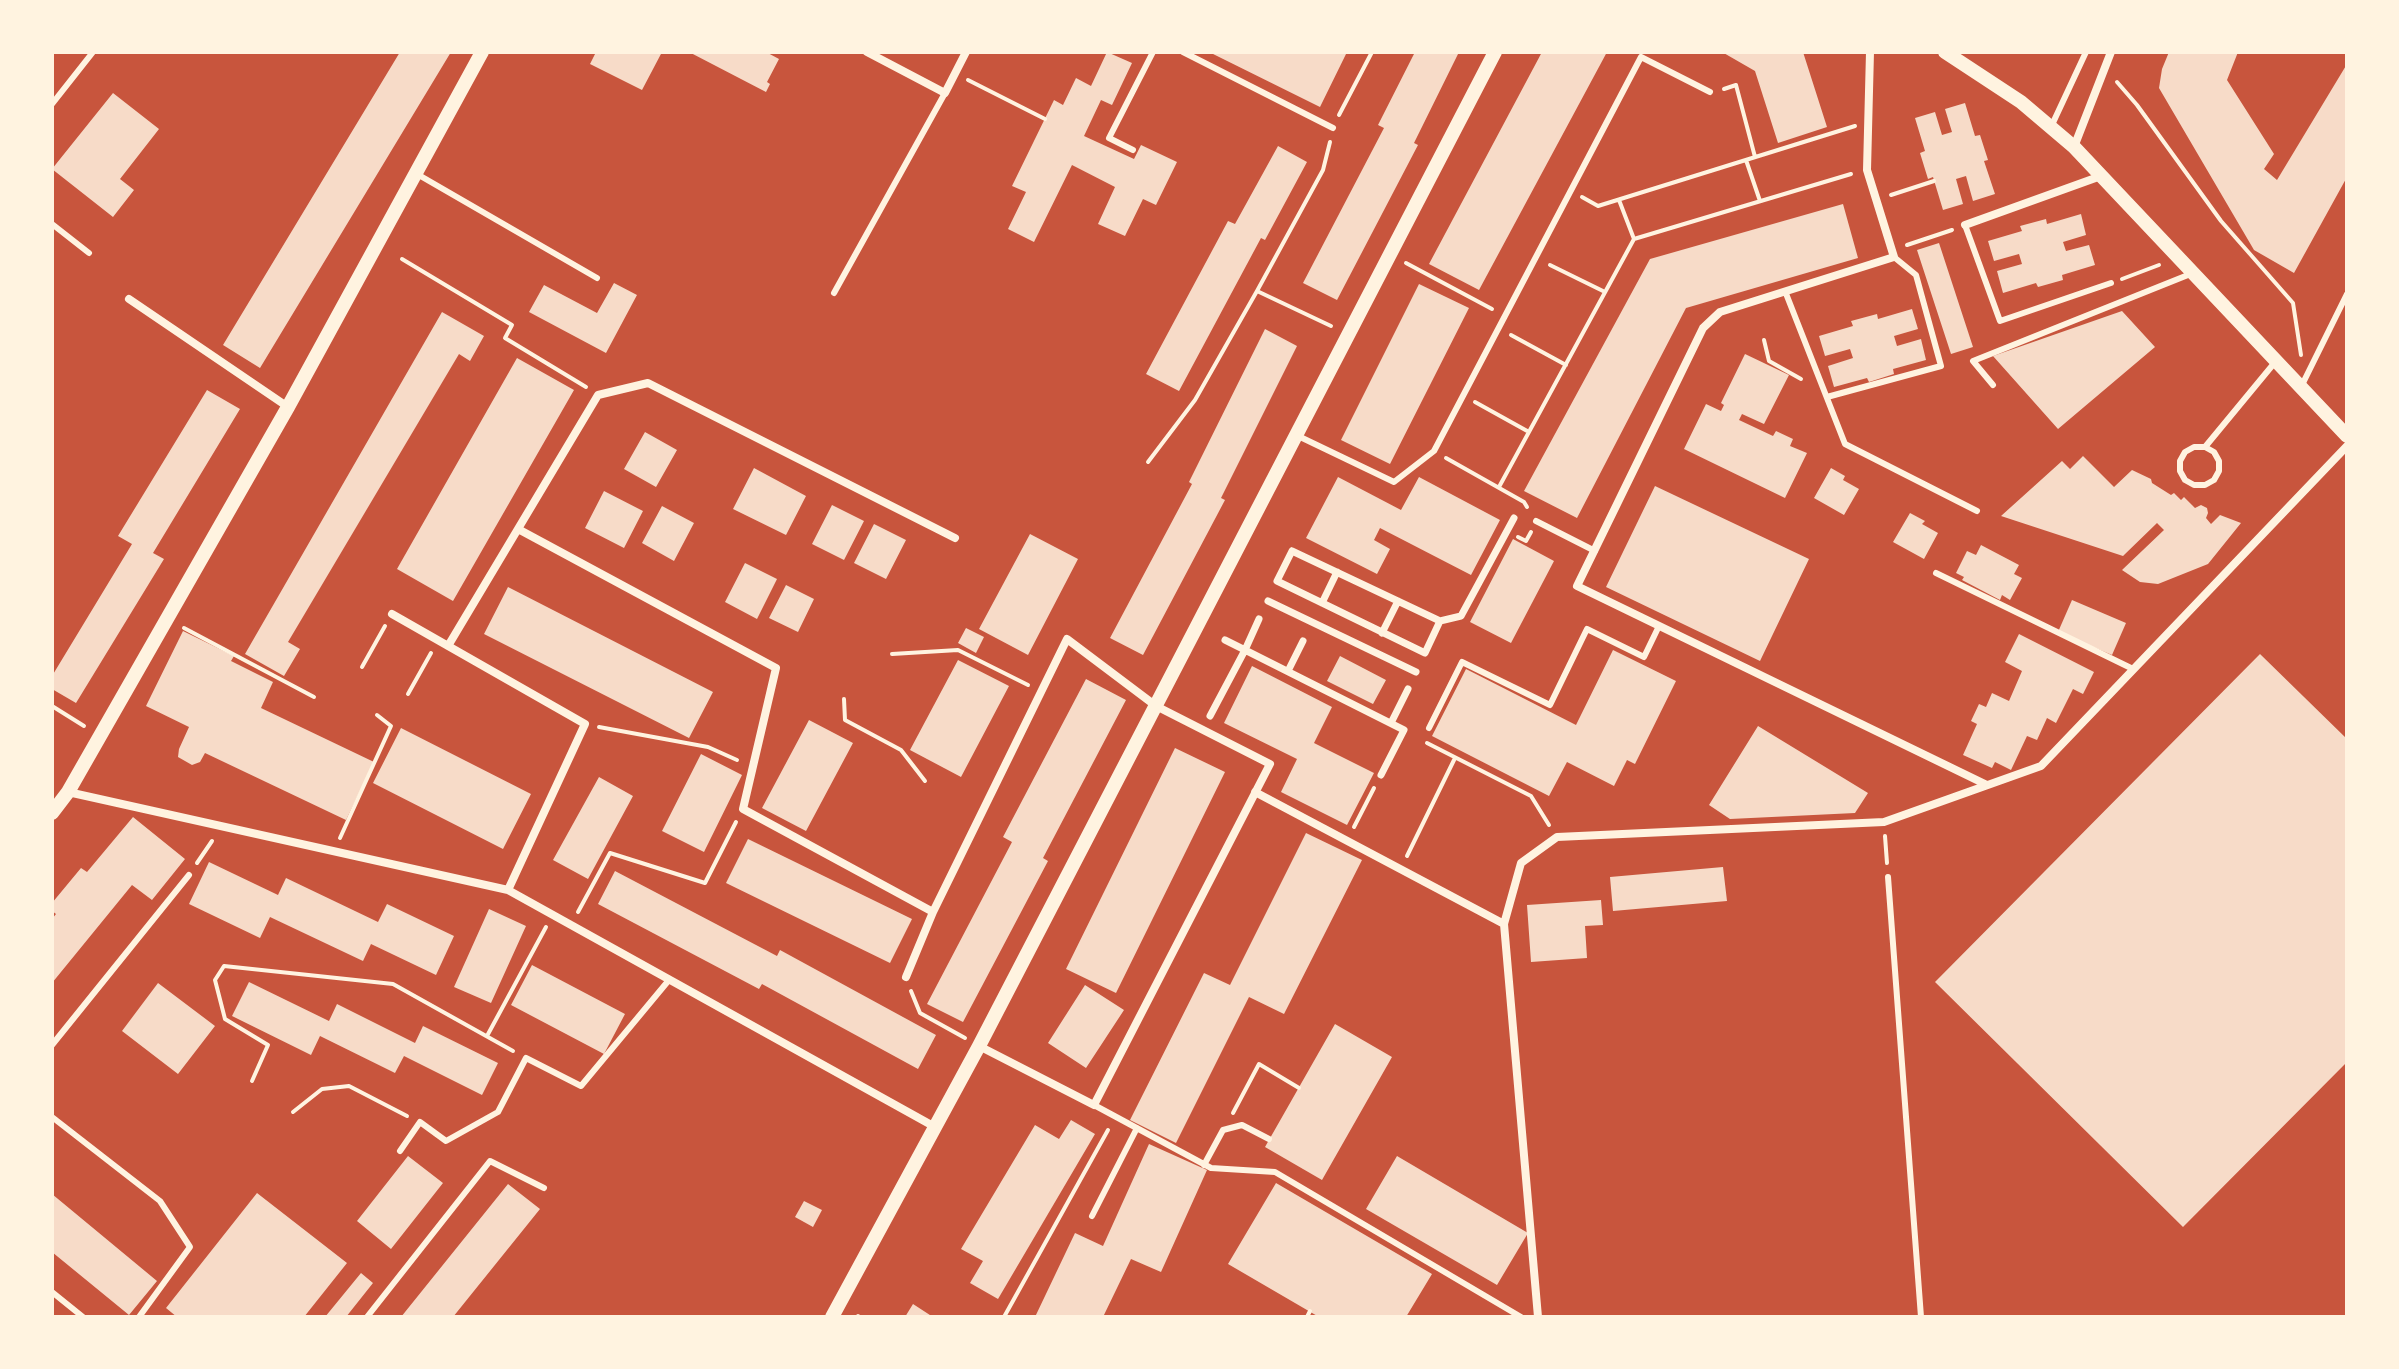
<!DOCTYPE html>
<html>
<head>
<meta charset="utf-8">
<style>
	body { margin:0 }
	#map { position:relative; width:2399px; height:1369px; overflow:hidden; background:#c8553d; font-family:Helvetica,sans-serif }
	canvas { display:block }
	.frame { position:absolute; inset:0; border:54px solid #fff3e0; pointer-events:none }
</style>
</head>
<body>
<div id="map">
<canvas width="2399" height="1369"></canvas>
<div class="frame"></div>
</div>
<script>
const context = document.querySelector('canvas').getContext('2d');
context.lineJoin = 'round';
function fill(path, color) {
  context.fillStyle = color;
  context.fill(path, 'evenodd');
}
function poly(rows) {
  const path = new Path2D();
  for (const r of rows) {
    path.moveTo(r[0], r[1]);
    for (let i = 2; i < r.length; i += 2) path.lineTo(r[i], r[i + 1]);
  }
  return path;
}
function stroke(path, color, width, dash) {
  context.strokeStyle = color;
  context.lineWidth = width;
  context.lineCap = dash ? 'butt' : 'round';
  context.setLineDash(dash || []);
  context.stroke(path);
}
fill(poly([
	[400,52,451,52,260,368,223,345],
	[596,52,662,52,642,90,590,64],
	[689,52,766,52,779,59,767,82,770,84,766,92],
	[1107,52,1132,63,1112,105,1101,100,1084,136,1134,159,1141,145,1177,162,1156,205,1143,199,1125,236,1098,224,1115,187,1072,165,1034,242,1008,229,1026,192,1012,186,1054,100,1063,105,1076,78,1091,86],
	[1209,52,1347,52,1320,107],
	[1415,52,1459,52,1414,143,1418,145,1337,300,1303,283,1384,128,1378,125],
	[1542,52,1607,52,1479,290,1429,264],
	[1722,52,1803,52,1827,127,1778,143,1755,71],
	[2169,52,2238,52,2227,80,2274,154,2264,169,2277,180,2347,64,2347,177,2294,273,2254,250,2159,88,2162,69],
	[113,93,159,129,120,179,134,190,113,217,52,169],
	[1965,103,1975,136,1980,135,1988,160,1984,161,1995,194,1973,201,1966,176,1956,179,1963,204,1943,210,1933,177,1928,179,1920,153,1925,151,1915,118,1935,112,1942,135,1952,132,1945,109],
	[1278,146,1307,162,1265,240,1261,238,1179,391,1146,374,1228,221,1235,224],
	[1843,204,1858,258,1686,308,1577,518,1524,491,1650,259],
	[2081,214,2086,235,2063,242,2066,251,2089,245,2095,265,2062,275,2063,280,2038,287,2036,283,2003,293,1997,271,2022,264,2019,254,1994,261,1988,241,2022,231,2020,226,2046,219,2047,224],
	[1939,243,1973,347,1951,354,1917,250],
	[614,283,637,295,606,353,529,312,544,285,597,313],
	[1419,284,1469,308,1390,464,1341,440],
	[1912,309,1918,329,1894,336,1897,346,1921,339,1926,360,1893,369,1894,374,1869,382,1867,378,1834,387,1828,366,1853,358,1850,349,1825,356,1819,336,1853,326,1851,321,1877,314,1878,319],
	[2122,311,2155,347,2058,429,1993,356],
	[442,312,484,336,470,361,459,354,288,642,300,649,284,676,245,654],
	[1265,329,1297,346,1221,498,1225,500,1143,655,1110,638,1192,484,1189,482],
	[1745,354,1789,375,1764,424,1742,414,1739,420,1773,436,1776,431,1793,439,1790,446,1807,453,1785,498,1684,449,1706,404,1721,411,1724,405,1721,403],
	[517,358,574,390,453,601,397,569],
	[207,390,240,409,153,553,164,559,76,703,52,689,52,676,132,544,118,536],
	[645,432,677,450,656,487,624,469],
	[2083,456,2114,487,2132,470,2151,479,2152,483,2171,495,2174,493,2181,500,2184,497,2195,508,2201,505,2207,508,2208,513,2206,518,2211,524,2220,515,2241,523,2208,564,2158,584,2140,582,2122,570,2164,530,2157,523,2123,556,2001,516,2062,461,2070,469],
	[754,468,806,496,786,535,733,509],
	[1831,468,1845,476,1843,480,1859,489,1844,515,1814,498],
	[1338,477,1401,510,1419,477,1500,520,1471,575,1380,528,1374,540,1390,549,1377,574,1306,538],
	[1655,486,1809,559,1760,661,1606,587],
	[604,491,643,511,624,548,585,528],
	[832,505,864,521,844,560,812,544],
	[662,506,694,523,674,561,642,543],
	[1910,513,1925,521,1922,524,1938,533,1924,559,1893,542],
	[874,524,906,540,886,579,854,563],
	[1030,534,1078,559,1028,655,979,629],
	[1513,539,1554,561,1511,643,1470,622],
	[1981,545,2019,565,2014,574,2022,578,2010,600,2002,595,2000,600,1962,580,1964,577,1956,573,1967,551,1976,555],
	[745,563,777,579,757,619,725,602],
	[786,585,814,599,798,632,769,618],
	[508,587,713,692,689,738,484,634],
	[2072,600,2126,623,2112,655,2058,632],
	[966,628,984,637,976,653,958,643],
	[183,631,234,656,231,661,273,682,261,708,374,762,346,820,205,753,200,762,192,765,178,757,179,749,189,727,146,706],
	[2019,634,2094,672,2083,694,2073,689,2056,723,2047,718,2037,740,2027,736,2011,770,1995,762,1992,768,1963,755,1977,724,1971,721,1979,704,1986,707,1992,693,2009,701,2022,671,2005,662],
	[1613,650,1676,681,1635,764,1627,760,1614,786,1567,762,1549,796,1432,736,1466,669,1576,725],
	[2260,654,2347,739,2347,1062,2183,1227,1935,982],
	[1340,656,1386,680,1373,704,1327,681],
	[958,660,1009,686,961,777,910,750],
	[1252,666,1332,707,1314,743,1374,773,1347,825,1281,792,1297,759,1224,723],
	[1086,679,1126,700,1043,858,1048,861,963,1022,927,1004,1012,842,1003,837],
	[809,720,853,743,806,831,762,808],
	[1758,726,1868,793,1855,813,1730,819,1709,805],
	[401,728,531,794,503,849,373,783],
	[1175,748,1225,772,1116,993,1066,969],
	[701,754,742,775,704,852,662,831],
	[599,777,633,796,588,879,553,860],
	[133,817,185,859,152,900,132,885,52,983,52,919,56,914,52,911,52,903,81,868,87,872],
	[1306,833,1362,860,1284,1014,1249,997,1176,1143,1130,1120,1204,973,1230,985],
	[748,839,912,919,890,963,726,883],
	[209,862,278,895,286,878,378,922,387,904,454,936,436,975,371,944,363,961,270,917,260,938,189,904],
	[1723,867,1727,901,1613,911,1610,877],
	[615,871,777,956,780,950,936,1035,918,1069,762,984,759,989,598,904],
	[1601,900,1603,925,1585,926,1587,958,1531,962,1527,905],
	[489,909,526,926,491,1003,454,987],
	[532,965,625,1014,604,1054,511,1005],
	[249,982,329,1021,337,1004,415,1043,423,1026,498,1063,482,1095,404,1056,395,1073,320,1036,311,1055,232,1016],
	[158,983,215,1026,178,1074,122,1031],
	[1085,985,1124,1010,1086,1068,1048,1043],
	[1335,1024,1392,1057,1322,1180,1265,1147],
	[1071,1120,1095,1134,998,1299,970,1283,983,1261,961,1249,1035,1125,1059,1139],
	[1149,1144,1207,1170,1161,1272,1131,1259,1103,1317,1035,1317,1075,1233,1103,1246],
	[408,1156,443,1183,391,1249,357,1221],
	[1397,1156,1528,1233,1497,1285,1366,1209],
	[1276,1183,1432,1274,1406,1317,1319,1317,1228,1264],
	[508,1184,540,1209,453,1317,401,1317],
	[257,1193,347,1263,304,1317,177,1317,166,1308],
	[52,1194,157,1281,129,1315,52,1252],
	[804,1201,822,1210,813,1227,795,1217],
	[361,1273,373,1283,346,1317,325,1317],
	[913,1304,933,1317,905,1317]
]), '#f7dbc8');
stroke(poly([
	[968,80,1045,119],
	[2117,82,2137,105,2221,221,2293,303,2301,355],
	[1724,89,1736,85,1755,157],
	[1339,115,1372,52],
	[1746,160,1760,201],
	[1891,195,1934,181],
	[1582,197,1598,206,1855,126],
	[1619,200,1634,239],
	[1907,245,1952,230],
	[402,259,512,325,505,338,586,387],
	[1406,263,1492,309],
	[1550,265,1605,292],
	[2122,279,2159,265],
	[1257,291,1331,326],
	[1511,335,1566,365],
	[1764,340,1769,361,1801,379],
	[1475,402,1529,432],
	[1446,458,1524,502,1527,507],
	[1148,462,1195,400,1257,291,1323,170,1330,142],
	[1499,487,1634,239,1851,174],
	[1518,537,1526,541,1531,532],
	[184,628,314,697],
	[892,654,958,650,1028,685],
	[362,667,385,626],
	[408,694,431,653],
	[844,699,845,720,901,750,925,781],
	[52,706,84,726],
	[599,727,708,747,737,760],
	[1427,743,1531,796,1549,825],
	[1354,827,1374,788],
	[1885,836,1887,863],
	[340,838,391,726,377,715],
	[1407,856,1455,758],
	[197,863,212,841],
	[578,912,610,853,705,883,736,822],
	[911,991,920,1013,965,1038],
	[487,1036,546,927],
	[252,1081,268,1045,225,1019,215,980,224,966,393,984,513,1051],
	[293,1112,322,1089,349,1086,407,1116],
	[1233,1113,1259,1064,1299,1088],
	[858,1316,859,1317],
	[1004,1317,1108,1130],
	[1307,1317,1310,1311]
]), '#fff3e0', 4);
stroke(poly([
	[1183,52,1333,128],
	[52,104,93,52],
	[2051,127,2086,52],
	[1133,150,1109,138,1153,52],
	[417,174,597,278],
	[52,224,89,253],
	[1965,225,2000,321,2111,283],
	[1785,291,1845,444,1977,511],
	[834,293,945,93],
	[1993,385,1973,361,2193,273],
	[2301,387,2347,294],
	[1827,397,1941,366,1916,275,1894,257],
	[1296,435,1394,482,1434,451,1641,57,1710,92],
	[2205,447,2214,452,2219,461,2219,471,2214,480,2205,485,2194,485,2185,480,2180,471,2180,461,2185,452,2194,447,2205,447,2276,361],
	[1536,521,1595,551],
	[1936,573,2133,669],
	[1429,728,1462,662,1550,705,1587,629,1644,657,1659,626],
	[1888,877,1921,1317],
	[52,1045,189,875],
	[1094,1105,1211,1168,1275,1172,1521,1317],
	[52,1117,160,1201,190,1247,139,1317],
	[400,1151,420,1122,446,1141,498,1112,526,1058,581,1086,669,980],
	[1204,1165,1223,1130,1242,1125,1269,1139],
	[1092,1216,1137,1128],
	[52,1292,83,1317],
	[367,1317,490,1161,544,1188]
]), '#fff3e0', 6);
stroke(poly([
	[1292,551,1440,621,1425,653,1277,581,1292,551],
	[1268,601,1416,672],
	[1322,603,1337,572],
	[1440,621,1461,616,1514,518],
	[1382,633,1398,601],
	[1225,640,1245,650,1259,619],
	[1288,671,1303,641],
	[1210,716,1245,650,1404,730,1381,775],
	[1391,723,1408,689]
]), '#fff3e0', 7);
stroke(poly([
	[867,52,945,93,966,52],
	[1870,52,1867,170,1894,257,1720,312,1703,328,1577,586,1987,785],
	[2074,147,2111,52],
	[1965,225,2101,176],
	[129,299,288,407],
	[518,529,776,668,743,809,933,912],
	[392,614,585,724,508,890],
	[448,646,598,395,648,383,955,538],
	[68,792,508,890,935,1127],
	[1255,792,1504,924],
	[906,977,933,912,1067,639,1156,706,1270,764,1094,1105,979,1046],
	[1538,1317,1504,924,1521,863,1557,837,1884,822,2041,766,2347,446]
]), '#fff3e0', 8);
stroke(poly([
	[1945,52,2021,102,2074,147,2347,436],
	[52,813,68,792,288,407,482,52],
	[832,1317,979,1046,1495,52]
]), '#fff3e0', 14);
</script>
</body>
</html>
